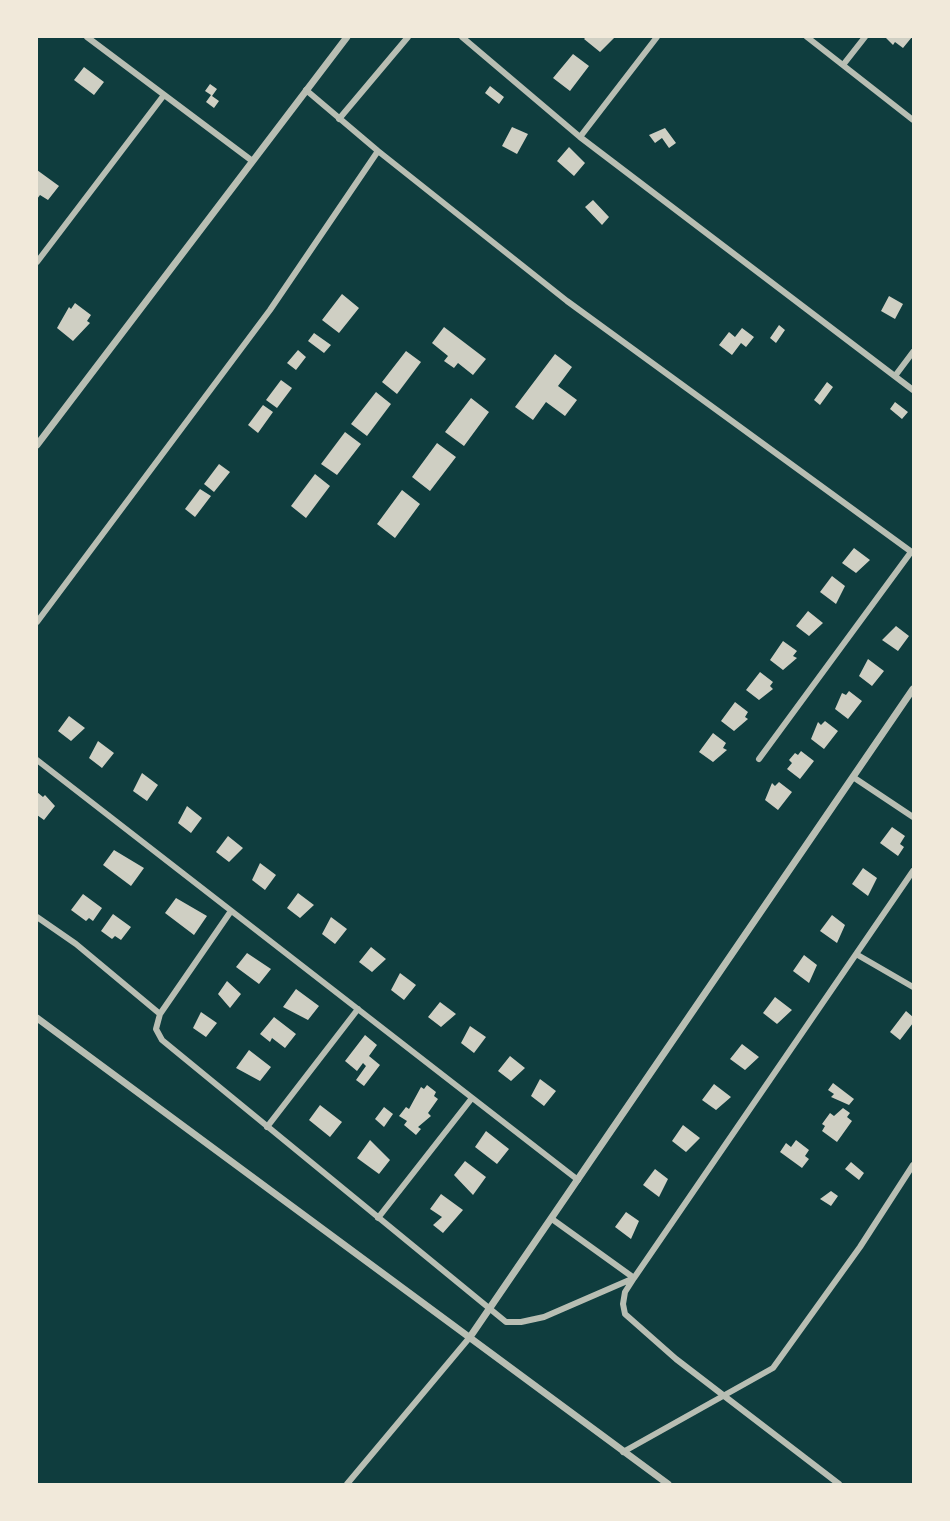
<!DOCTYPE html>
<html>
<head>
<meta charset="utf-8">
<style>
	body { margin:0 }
	#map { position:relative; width:950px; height:1521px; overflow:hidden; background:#0f3d3e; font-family:Roboto,sans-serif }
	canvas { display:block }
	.frame { position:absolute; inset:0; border:38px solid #f1e9da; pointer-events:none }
</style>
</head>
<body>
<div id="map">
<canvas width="950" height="1521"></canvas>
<div class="frame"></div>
</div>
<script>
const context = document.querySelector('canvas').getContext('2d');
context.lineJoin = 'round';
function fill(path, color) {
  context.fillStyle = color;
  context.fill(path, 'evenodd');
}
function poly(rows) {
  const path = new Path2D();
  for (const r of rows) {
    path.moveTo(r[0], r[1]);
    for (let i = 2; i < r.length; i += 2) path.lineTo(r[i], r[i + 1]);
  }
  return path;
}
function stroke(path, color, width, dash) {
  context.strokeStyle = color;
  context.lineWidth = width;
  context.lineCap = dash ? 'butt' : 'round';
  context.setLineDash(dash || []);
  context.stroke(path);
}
fill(poly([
	[586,37,615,37,600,52,584,39],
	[885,37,912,37,903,48,895,42,893,45],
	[573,54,589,66,570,91,553,78],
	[84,67,104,82,94,95,74,80],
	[210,84,217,89,212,96,219,101,214,108,206,102,211,95,205,91],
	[490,86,504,97,499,104,485,93],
	[512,127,528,134,517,154,502,146],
	[665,128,676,143,669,148,662,138,655,143,649,135],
	[569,147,585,163,574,176,557,161],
	[37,170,59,186,48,200,40,195,37,199],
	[593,200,609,217,602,225,585,207],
	[342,294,359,308,339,333,322,320],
	[889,296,903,304,895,319,881,311],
	[75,303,91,315,87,321,90,323,73,341,57,328,69,307,71,309],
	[779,325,785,330,776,343,770,338],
	[444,327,486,359,473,375,458,363,454,368,444,361,448,356,432,343],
	[742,328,754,337,746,347,741,343,732,355,719,345,729,332,735,337],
	[314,333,331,345,324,353,308,341],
	[298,350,306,357,296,370,287,363],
	[406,351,421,362,397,394,382,382],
	[555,354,572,367,558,386,577,400,565,416,546,402,533,420,515,407],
	[281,380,292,388,277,408,266,400],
	[827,382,833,387,820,405,814,400],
	[376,392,391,404,367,436,351,424],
	[471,398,489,412,464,446,445,432],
	[895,402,908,412,902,419,890,409],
	[263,405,273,412,258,433,248,425],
	[345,432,361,444,337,475,321,464],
	[437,443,456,457,430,491,412,477],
	[219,464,230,472,214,492,204,484],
	[315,474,330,486,306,518,291,506],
	[200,489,211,496,195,517,185,509],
	[402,490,420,504,395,538,377,524],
	[854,548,870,560,856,573,842,563],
	[832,576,845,586,836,604,820,592],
	[808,611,823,623,809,636,796,626],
	[896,626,909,636,898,651,882,640],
	[783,641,797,651,793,656,797,658,783,670,770,660],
	[868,659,884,671,872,686,859,676],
	[760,672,773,682,770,686,773,689,759,700,746,690],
	[849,691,862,701,848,719,835,709,842,693,846,695],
	[735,702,748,712,745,717,748,719,734,731,721,721],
	[69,716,85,728,71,741,58,731],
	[825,721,838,731,824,749,811,739,818,722,821,725],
	[713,733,726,743,723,748,727,750,713,762,699,752],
	[98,741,114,753,102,768,89,758],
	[801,751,814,761,800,779,787,769,792,763,789,760,795,753,798,755],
	[142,773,158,785,147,801,133,791],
	[779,782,792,792,778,810,765,800,772,783,775,786],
	[37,792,43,797,45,795,55,806,44,820,37,815],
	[187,806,202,818,191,833,178,823],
	[892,827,905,836,900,844,904,847,898,856,880,843],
	[228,836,243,848,229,862,216,852],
	[114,850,144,868,131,886,103,865],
	[260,863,276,875,265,890,252,880],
	[863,868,877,878,868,896,852,884],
	[298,893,314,905,300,918,287,908],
	[83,894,102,908,93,921,89,918,86,921,71,910],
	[176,898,207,916,194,935,165,913],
	[113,914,131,927,121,940,115,936,112,939,101,931],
	[832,915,845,925,837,943,820,931],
	[331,917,347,929,335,944,322,934],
	[371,947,386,959,372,972,359,962],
	[247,953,271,969,259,984,236,967],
	[804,955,817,965,809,983,793,971],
	[400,973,416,985,404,1000,391,990],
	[227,981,241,994,230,1008,218,994],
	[296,989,319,1006,308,1020,283,1007],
	[775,997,792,1010,777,1024,763,1013],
	[440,1002,456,1014,441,1027,428,1017],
	[906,1011,913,1017,913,1023,900,1040,890,1032],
	[201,1012,217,1023,206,1037,193,1028],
	[274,1017,296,1034,285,1048,272,1038,270,1042,260,1034],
	[470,1026,486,1037,474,1053,461,1043],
	[365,1035,377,1045,369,1056,380,1065,364,1086,356,1080,366,1066,363,1063,357,1071,345,1061],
	[742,1044,759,1057,745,1070,730,1059],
	[249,1050,271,1067,260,1081,236,1068],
	[510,1056,525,1068,511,1081,498,1071],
	[540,1079,556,1091,544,1106,531,1096],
	[833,1083,854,1099,849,1105,831,1097,834,1094,828,1090],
	[714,1084,731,1097,716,1110,702,1100],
	[427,1085,436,1092,434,1096,438,1099,428,1113,431,1116,418,1127,421,1129,416,1135,404,1125,407,1121,399,1116,406,1107,409,1109,421,1087,424,1089],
	[320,1105,342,1122,330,1137,309,1120],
	[384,1107,393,1114,384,1127,375,1119],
	[843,1108,850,1113,847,1117,852,1121,837,1142,822,1131,825,1126,822,1124,830,1113,834,1116],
	[683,1125,700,1138,686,1152,672,1141],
	[486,1131,509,1149,497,1164,475,1147],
	[370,1140,390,1160,379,1174,357,1158],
	[796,1140,809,1150,805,1156,809,1159,802,1168,780,1152,786,1143,791,1147],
	[465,1161,486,1177,473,1195,454,1175],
	[851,1162,864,1173,859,1180,845,1169],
	[655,1169,668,1179,659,1197,643,1185],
	[831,1191,838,1196,831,1206,820,1199],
	[441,1194,463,1210,443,1233,433,1225,442,1217,430,1209],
	[626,1212,639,1221,631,1239,615,1227]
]), '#cfcfc3');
stroke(poly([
	[87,37,251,160],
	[462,37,580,137,913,390],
	[807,37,913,120],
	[843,65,865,37],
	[306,90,378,151,567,301,913,553],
	[339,119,408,37],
	[580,137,657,37],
	[37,262,164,95],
	[895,376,913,352],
	[37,622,270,310,378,151],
	[759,759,911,552],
	[37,760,578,1180],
	[853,777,913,817],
	[231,911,160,1014,156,1029,162,1040,506,1322,521,1322,544,1317,634,1278,913,871],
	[37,917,76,944,160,1014],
	[856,954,913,987],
	[267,1127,358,1009],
	[378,1218,472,1098],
	[552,1219,634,1278,625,1292,623,1304,625,1314,676,1359,839,1484],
	[623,1452,773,1368,860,1247,913,1165],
	[347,1484,470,1337]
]), '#b8beb3', 6);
stroke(poly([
	[37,445,347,37],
	[37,1018,668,1484],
	[470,1337,913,689]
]), '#b8beb3', 7);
</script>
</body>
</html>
